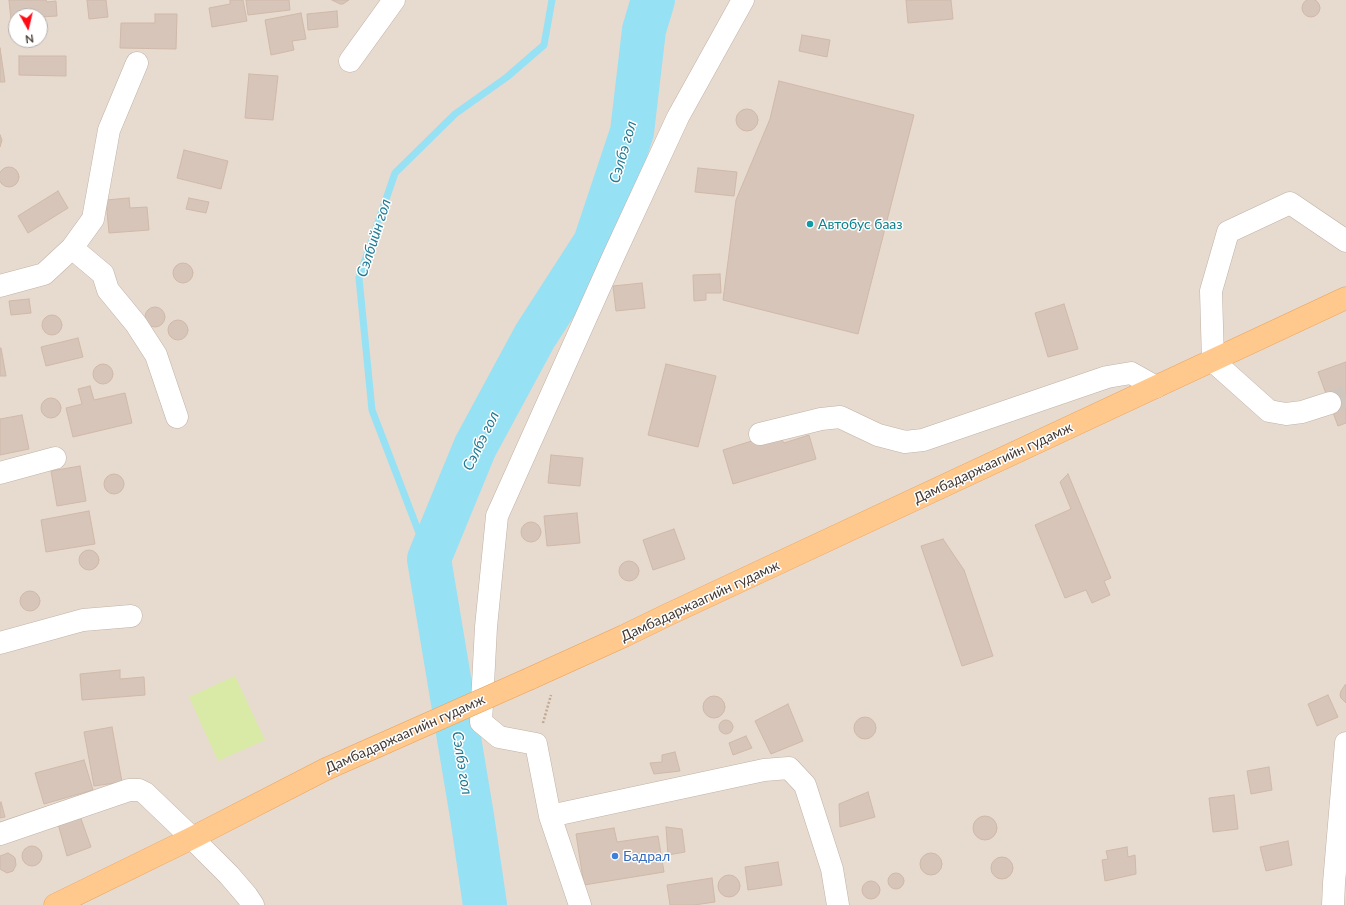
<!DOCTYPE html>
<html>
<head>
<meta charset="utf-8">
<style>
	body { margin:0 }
	#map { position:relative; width:1346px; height:905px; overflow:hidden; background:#f2eae1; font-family:Lato,sans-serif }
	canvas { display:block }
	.north { position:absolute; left:8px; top:8px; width:40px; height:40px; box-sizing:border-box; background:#fff; border:1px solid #b4b0ad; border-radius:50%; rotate:172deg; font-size:11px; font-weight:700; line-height:16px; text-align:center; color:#443932 }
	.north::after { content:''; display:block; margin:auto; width:14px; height:18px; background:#ff0b16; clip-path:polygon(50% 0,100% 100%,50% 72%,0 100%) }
</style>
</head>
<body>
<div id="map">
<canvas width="1346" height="905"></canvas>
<div class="north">N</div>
</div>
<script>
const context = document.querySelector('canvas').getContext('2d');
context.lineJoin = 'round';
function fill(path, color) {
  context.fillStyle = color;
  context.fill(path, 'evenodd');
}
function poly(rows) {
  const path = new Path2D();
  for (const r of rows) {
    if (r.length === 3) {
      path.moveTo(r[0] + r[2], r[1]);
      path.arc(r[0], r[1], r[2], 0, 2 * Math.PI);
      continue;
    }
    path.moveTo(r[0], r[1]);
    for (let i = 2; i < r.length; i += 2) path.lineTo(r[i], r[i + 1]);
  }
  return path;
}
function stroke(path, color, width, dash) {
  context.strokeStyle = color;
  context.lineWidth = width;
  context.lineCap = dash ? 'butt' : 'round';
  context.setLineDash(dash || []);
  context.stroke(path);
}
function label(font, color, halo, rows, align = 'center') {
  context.font = font + ' Lato,sans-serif';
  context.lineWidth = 3;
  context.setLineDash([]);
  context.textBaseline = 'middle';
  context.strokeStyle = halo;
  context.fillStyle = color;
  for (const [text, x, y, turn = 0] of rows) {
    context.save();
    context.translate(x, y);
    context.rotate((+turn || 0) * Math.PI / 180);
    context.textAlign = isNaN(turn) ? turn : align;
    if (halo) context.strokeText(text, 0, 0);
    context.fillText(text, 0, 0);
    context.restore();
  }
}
fill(poly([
	[0,0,1346,0,1346,905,0,905],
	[16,16,40,16,40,40,16,40]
]), '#e7dacf');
fill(poly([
	[235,676,265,740,218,761,189,697]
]), '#d9eaa6');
stroke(poly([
	[429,559,372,410,359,278,395,173,455,114,507,77,544,45,552,0]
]), '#97e1f5', 7);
stroke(poly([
	[485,905,472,816,429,559,475,447,535,336,595,243,632,132,644,30,653,0]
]), '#97e1f5', 44);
const building = poly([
	[1311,8,9],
	[9,0,46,0,47,2,56,1,57,16,40,17,40,16,16,16,16,20,11,20,9,0],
	[87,0,106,0,108,17,89,19,87,0],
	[230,0,243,0,247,21,212,27,209,8,230,4,230,0],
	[246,0,289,0,290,10,248,15,246,0],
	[332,0,349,0,343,4,340,4,332,0],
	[906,0,951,0,953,19,908,23,906,0],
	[337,11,338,27,308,30,307,14,337,11],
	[301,13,306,39,292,41,294,50,271,55,265,20,301,13],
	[155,14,177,14,176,49,120,48,121,23,155,23,155,14],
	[802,35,830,40,827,57,799,51,802,35],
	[0,48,5,82,0,82,0,48],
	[19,56,66,56,66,76,19,75,19,56],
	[249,74,278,76,273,120,245,118,249,74],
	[779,81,914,115,858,334,723,300,736,200,770,119,779,81],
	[747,120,11],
	[0,135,2,140,0,147,0,135],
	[184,150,228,161,221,189,177,178,184,150],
	[9,177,10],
	[698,168,737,172,734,196,695,192,698,168],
	[58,191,68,208,28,233,18,216,58,191],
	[129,198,130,208,147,207,149,230,109,233,106,200,129,198],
	[189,198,209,202,206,213,186,209,189,198],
	[183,273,10],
	[720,274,721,293,706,293,706,300,694,301,693,275,720,274],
	[642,283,645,308,616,311,613,286,642,283],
	[29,299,31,313,11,315,9,301,29,299],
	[1064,304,1078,349,1048,357,1035,313,1064,304],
	[155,317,10],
	[52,325,10],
	[178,330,10],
	[78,338,83,357,46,366,41,347,78,338],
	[0,348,1,348,6,376,0,376,0,348],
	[1346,362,1346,423,1338,426,1318,372,1346,362],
	[666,364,716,376,698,447,648,435,666,364],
	[103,374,10],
	[90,386,94,400,125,393,132,423,73,437,66,408,82,404,78,389,90,386],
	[51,408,10],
	[22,415,29,449,0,455,0,419,22,415],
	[777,433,784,443,809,435,816,459,733,484,723,450,777,433],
	[551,455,583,458,580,486,548,483,551,455],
	[80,466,86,501,57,506,51,471,80,466],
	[1068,474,1111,578,1104,581,1110,595,1092,603,1086,590,1065,598,1035,525,1071,509,1060,482,1068,474],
	[114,484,10],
	[89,511,95,544,46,552,41,520,89,511],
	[577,513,580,543,547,546,544,516,577,513],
	[531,532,10],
	[674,529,685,559,653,570,643,540,674,529],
	[943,539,964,570,993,656,962,666,921,546,943,539],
	[89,560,10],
	[629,571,10],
	[30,601,10],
	[120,670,120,679,144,677,145,695,82,700,80,674,120,670],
	[1345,685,1346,685,1346,703,1341,698,1340,695,1341,691,1345,685],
	[1328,695,1338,717,1317,726,1308,704,1328,695],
	[714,707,11],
	[788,704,803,741,771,754,755,721,788,704],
	[865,728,11],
	[726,727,7],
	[112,727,122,782,94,786,84,732,112,727],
	[746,736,752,748,733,755,729,743,746,736],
	[675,752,680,771,654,774,650,763,662,762,662,755,675,752],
	[84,760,93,790,44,804,35,773,84,760],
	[1269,767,1272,790,1251,794,1247,771,1269,767],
	[868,792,875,817,840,827,839,804,868,792],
	[1234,795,1238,829,1213,832,1209,798,1234,795],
	[1,802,5,817,0,818,0,803,1,802],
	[80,816,91,847,67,856,58,824,80,816],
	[985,828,12],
	[666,827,682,829,685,852,668,855,666,827],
	[614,828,617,842,658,836,664,872,584,885,576,834,614,828],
	[1288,841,1292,865,1266,871,1260,847,1288,841],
	[32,856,10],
	[1127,847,1128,857,1135,855,1136,874,1105,881,1102,860,1108,859,1106,851,1127,847],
	[931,864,11],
	[8,853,13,856,15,858,16,865,13,871,7,873,0,869,0,856,8,853],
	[1002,868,11],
	[778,862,782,885,748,890,745,867,778,862],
	[896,881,8],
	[729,886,11],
	[712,878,715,902,694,905,670,905,667,885,712,878],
	[871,890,9]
]);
fill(building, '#d7c5b9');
stroke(building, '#d0b9a9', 1);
stroke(poly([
	[1330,403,1346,396]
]), '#cfc7be', 22, [22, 11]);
const minor = poly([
	[350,61,394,0],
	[72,248,103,274,108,290,136,324,156,355,177,417],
	[0,286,44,274,72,248,93,219,109,130,137,63],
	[1330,403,1302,412,1286,414,1269,411,1213,361,1211,291,1228,232,1290,203,1346,241],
	[760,434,821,419,840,417,878,435,905,442,923,440,1107,377,1131,373,1156,387],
	[0,473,55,458],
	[0,643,83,620,131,616],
	[550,816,764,770,789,768,805,785,832,869,838,905],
	[0,834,129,790,139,790,145,793,192,838,229,875,247,896,253,905],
	[580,905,550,816,536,744,499,737,481,722,486,627,497,516,614,255,678,117,743,0],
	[1333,905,1334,883,1346,743]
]);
const major = poly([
	[529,679,624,636,665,616,1346,298],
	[55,905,192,838,326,769]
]);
stroke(minor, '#c1b2a6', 23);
stroke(major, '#eca155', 23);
stroke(poly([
	[543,723,551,695]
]), '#c1a893', 2.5, [2, 2]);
stroke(minor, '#fff', 22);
stroke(major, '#ffc88d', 22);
const majorBridge = poly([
	[326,769,529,679]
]);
stroke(majorBridge, '#eca155', 23, []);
stroke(majorBridge, '#ffc88d', 22);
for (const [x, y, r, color] of [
	[810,224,4,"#0f9aa8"],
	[615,856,4,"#3f7fe0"]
]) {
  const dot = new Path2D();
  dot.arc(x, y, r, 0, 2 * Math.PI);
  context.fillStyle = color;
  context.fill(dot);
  stroke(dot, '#fff', 1.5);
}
label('14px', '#0d838f', '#fff', [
	["Автобус бааз",818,224]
], 'left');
label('14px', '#443932', '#fff', [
	["Дамбадаржаагийн гудамж",993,463,-25],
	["Дамбадаржаагийн гудамж",700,601,-25],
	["Дамбадаржаагийн гудамж",405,734,-24]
]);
label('14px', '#366cbe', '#fff', [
	["Бадрал",623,856]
], 'left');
label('italic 15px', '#207b95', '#fff', [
	["Сэлбэ гол",623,152,-74],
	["Сэлбийн гол",374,238,-72],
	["Сэлбэ гол",481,441,-64],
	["Сэлбэ гол",462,763,81]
]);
</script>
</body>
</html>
